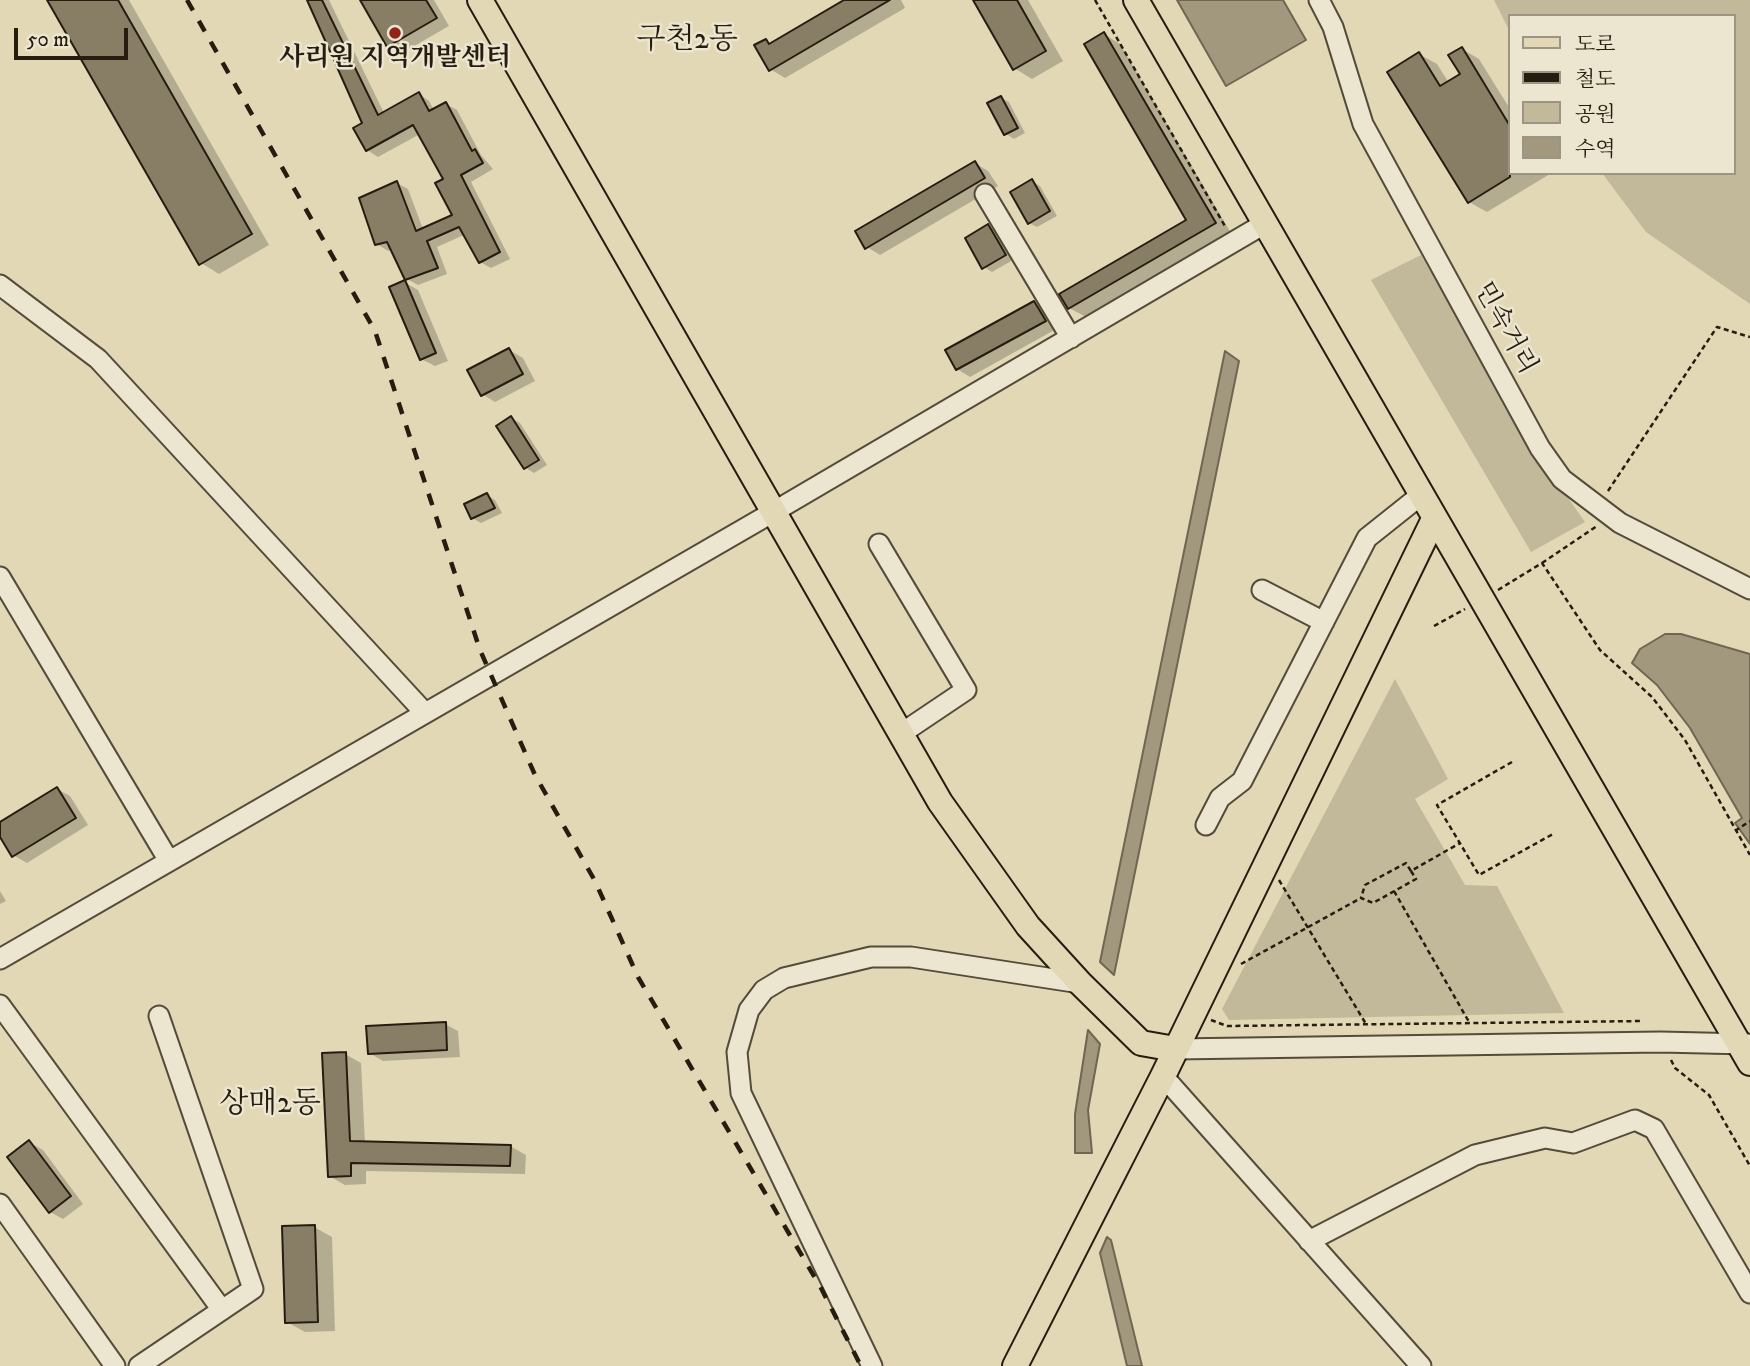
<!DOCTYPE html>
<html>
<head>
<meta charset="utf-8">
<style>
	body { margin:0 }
	#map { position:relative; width:1750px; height:1366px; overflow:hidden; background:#e2d8b6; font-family:"IM FELL DW Pica","Noto Serif KR",serif }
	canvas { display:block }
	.legend { position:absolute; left:1508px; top:14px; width:228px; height:161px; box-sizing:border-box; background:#ece6d0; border:2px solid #9d9583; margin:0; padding:9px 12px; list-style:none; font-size:21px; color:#261c10 }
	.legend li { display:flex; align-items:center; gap:14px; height:35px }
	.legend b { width:35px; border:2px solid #9d9583 }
	.scale { position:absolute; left:14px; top:28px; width:114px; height:32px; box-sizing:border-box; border:4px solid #261c10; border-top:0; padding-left:9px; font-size:21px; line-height:24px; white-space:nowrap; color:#261c10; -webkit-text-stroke:5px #ece6d0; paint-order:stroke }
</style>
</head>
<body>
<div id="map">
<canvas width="1750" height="1366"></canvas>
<ul class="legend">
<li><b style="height:9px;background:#e2d8b6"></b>도로</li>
<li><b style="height:9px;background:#261c10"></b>철도</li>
<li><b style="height:19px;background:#c2b89a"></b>공원</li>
<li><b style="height:19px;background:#a2987e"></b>수역</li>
</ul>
<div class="scale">50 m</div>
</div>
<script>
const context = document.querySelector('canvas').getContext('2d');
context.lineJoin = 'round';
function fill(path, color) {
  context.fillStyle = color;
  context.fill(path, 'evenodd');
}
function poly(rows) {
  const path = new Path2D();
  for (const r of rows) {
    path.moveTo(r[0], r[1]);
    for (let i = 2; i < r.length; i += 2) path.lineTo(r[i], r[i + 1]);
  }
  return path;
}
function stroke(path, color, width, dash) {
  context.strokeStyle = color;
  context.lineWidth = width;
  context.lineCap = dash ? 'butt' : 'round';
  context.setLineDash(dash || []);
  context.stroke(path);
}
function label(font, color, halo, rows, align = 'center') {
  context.font = font + ' "IM FELL DW Pica","Noto Serif KR",serif';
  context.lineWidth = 5;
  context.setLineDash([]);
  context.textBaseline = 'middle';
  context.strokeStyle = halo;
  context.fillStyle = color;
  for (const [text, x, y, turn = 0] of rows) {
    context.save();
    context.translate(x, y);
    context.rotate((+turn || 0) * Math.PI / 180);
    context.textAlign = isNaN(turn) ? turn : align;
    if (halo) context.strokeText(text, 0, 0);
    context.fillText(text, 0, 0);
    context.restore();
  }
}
fill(poly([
	[1494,0,1750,0,1750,304,1646,232,1602,173,1734,173,1734,16,1510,16,1510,32],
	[1421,255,1530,444,1585,522,1531,552,1371,280],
	[1395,679,1448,779,1415,799,1465,885,1497,886,1564,1013,1229,1020,1222,1009]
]), '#c2b89a');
const water = poly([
	[1177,0,1283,0,1306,40,1226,86,1177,0],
	[1225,351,1239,361,1114,975,1100,962,1225,351],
	[1665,634,1681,634,1750,654,1750,844,1735,823,1742,818,1690,728,1657,685,1632,663,1640,649,1665,634],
	[1088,1030,1100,1044,1088,1110,1092,1153,1075,1153,1075,1114,1088,1030],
	[1107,1237,1111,1240,1142,1366,1127,1366,1100,1253,1107,1237]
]);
fill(water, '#a2987e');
stroke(water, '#706652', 2);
fill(poly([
	[49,0,129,0,269,245,219,274,201,263],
	[308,0,329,0,384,113,419,94,429,101,434,110,446,104,457,110,481,155,493,169,471,182,510,259,491,268,480,262,466,234,437,247,447,274,418,285,407,279,392,249,388,251,377,244,397,183,408,189,423,229,454,215,446,180,420,134,378,157,367,150,365,124],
	[362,0,434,0,449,26,402,53,388,45],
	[847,0,901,0,905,8,785,78,770,69,766,41,771,44],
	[975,0,1028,0,1063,61,1032,79,1014,68],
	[1104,34,1120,44,1231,233,1086,317,1069,308,1188,220],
	[1462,49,1479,59,1510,109,1510,173,1550,174,1487,212,1469,202,1419,54,1437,64,1449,83,1462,75],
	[1001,98,1009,102,1025,133,1014,139,1006,134],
	[975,163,988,171,998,186,880,255,867,247],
	[1032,181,1040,186,1057,216,1037,227,1029,223],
	[988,226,997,231,1013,260,992,272,984,267],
	[404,282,418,290,448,361,435,366,421,359],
	[1034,303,1048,310,1058,328,970,377,957,369],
	[509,350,523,358,535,381,495,402,482,394],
	[511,418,520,423,547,465,534,473,526,468],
	[487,495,495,500,502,513,481,523,472,518],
	[57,789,70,796,88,825,27,863,13,855,0,834,0,824],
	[0,891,6,901,0,904],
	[445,1024,458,1031,460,1057,383,1061,369,1053],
	[345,1054,361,1063,365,1143,510,1146,526,1155,525,1174,366,1171,366,1184,345,1185,329,1176],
	[29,1142,43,1150,83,1204,63,1219,50,1212],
	[314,1227,332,1237,335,1331,305,1332,287,1322]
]), '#0003');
const building = poly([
	[47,0,118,0,252,234,199,265,47,0],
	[307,0,322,0,378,115,419,92,429,111,446,102,472,151,475,149,483,163,461,175,500,252,479,263,459,227,427,241,438,268,405,280,387,242,375,245,359,198,397,181,416,231,452,215,435,183,443,179,413,125,366,151,353,128,362,123,307,0],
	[360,0,426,0,437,18,387,47,360,0],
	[844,0,890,0,769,71,754,45,766,39,769,44,844,0],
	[973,0,1017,0,1046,51,1013,70,973,0],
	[1104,32,1216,223,1068,309,1059,294,1186,220,1084,44,1104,32],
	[1462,47,1510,126,1510,177,1468,203,1387,72,1419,52,1440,86,1460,74,1448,55,1462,47],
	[1001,96,1018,128,1004,135,987,103,1001,96],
	[975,161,985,178,865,249,855,231,975,161],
	[1032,179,1050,211,1028,224,1010,192,1032,179],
	[988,224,1006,255,982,269,965,238,988,224],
	[405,280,436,353,420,360,389,287,405,280],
	[1034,301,1046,321,956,370,945,350,1034,301],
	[509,348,523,374,481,396,467,370,509,348],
	[511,416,539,460,524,469,496,426,511,416],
	[487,493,495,508,471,519,464,504,487,493],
	[57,787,76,818,12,857,0,837,0,822,57,787],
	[446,1022,447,1050,368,1054,366,1026,446,1022],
	[346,1052,350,1141,511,1145,510,1166,351,1163,351,1176,328,1177,322,1053,346,1052],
	[29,1140,71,1196,49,1213,7,1157,29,1140],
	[315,1225,318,1322,285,1323,282,1226,315,1225]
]);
fill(building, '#887e66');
stroke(building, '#261c10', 2);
const minor = poly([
	[1319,0,1333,27,1363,124,1540,448,1562,479,1620,523,1750,589],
	[985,194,1071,338],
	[0,285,98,359,425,713],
	[879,544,966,690,902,733],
	[0,577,169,861],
	[1262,590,1324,622],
	[1206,825,1220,798,1242,781,1367,538,1421,495],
	[0,959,775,511,1264,224],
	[0,1005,222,1310],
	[1175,1049,1660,1042,1748,1044],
	[1163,1076,1421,1366],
	[0,1204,115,1366],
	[1309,1241,1475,1155,1545,1138,1573,1143,1635,1120,1654,1129,1750,1293],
	[139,1366,253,1289,159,1016],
	[872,1366,741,1093,737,1052,749,1010,764,990,784,978,871,957,911,957,1080,983]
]);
const major = poly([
	[480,0,940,802,1028,926,1080,983,1141,1043,1175,1049],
	[1136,0,1750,1063],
	[1015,1366,1163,1076,1434,519]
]);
stroke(minor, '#554b3a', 23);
stroke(major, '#261c10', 28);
stroke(poly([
	[1095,0,1226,228],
	[1608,491,1717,327,1750,337],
	[1542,563,1597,526],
	[1498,590,1542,563,1600,650,1652,697,1685,740,1750,855],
	[1434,626,1465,609],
	[1512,762,1437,805,1479,875,1553,834],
	[1735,831,1750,821],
	[1411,871,1416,879,1373,903,1361,898,1365,885,1406,863,1411,871,1460,843],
	[1279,880,1366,1024],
	[1394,891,1469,1022],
	[1241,964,1361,898],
	[1211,1020,1227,1026,1643,1021],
	[1671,1060,1675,1068,1709,1095,1750,1166]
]), '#261c10', 2.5, [5, 3.5]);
stroke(minor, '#ece6d0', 19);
stroke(major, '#e2d8b6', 24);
stroke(poly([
	[187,0,375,331,480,650,535,775,595,881,638,977,821,1288,861,1366]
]), '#261c10', 4.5, [12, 12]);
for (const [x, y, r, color] of [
	[395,33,7,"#8f2418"]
]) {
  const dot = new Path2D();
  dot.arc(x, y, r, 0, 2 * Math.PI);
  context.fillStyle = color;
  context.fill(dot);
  stroke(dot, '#ece6d0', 2.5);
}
label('bold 26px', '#261c10', '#ece6d0', [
	["사리원 지역개발센터",395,60]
]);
label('26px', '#261c10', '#ece6d0', [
	["민속거리",1504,329,61]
]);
label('30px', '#261c10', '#ece6d0', [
	["구천2동",687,42],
	["상매2동",270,1106]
]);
</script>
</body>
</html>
